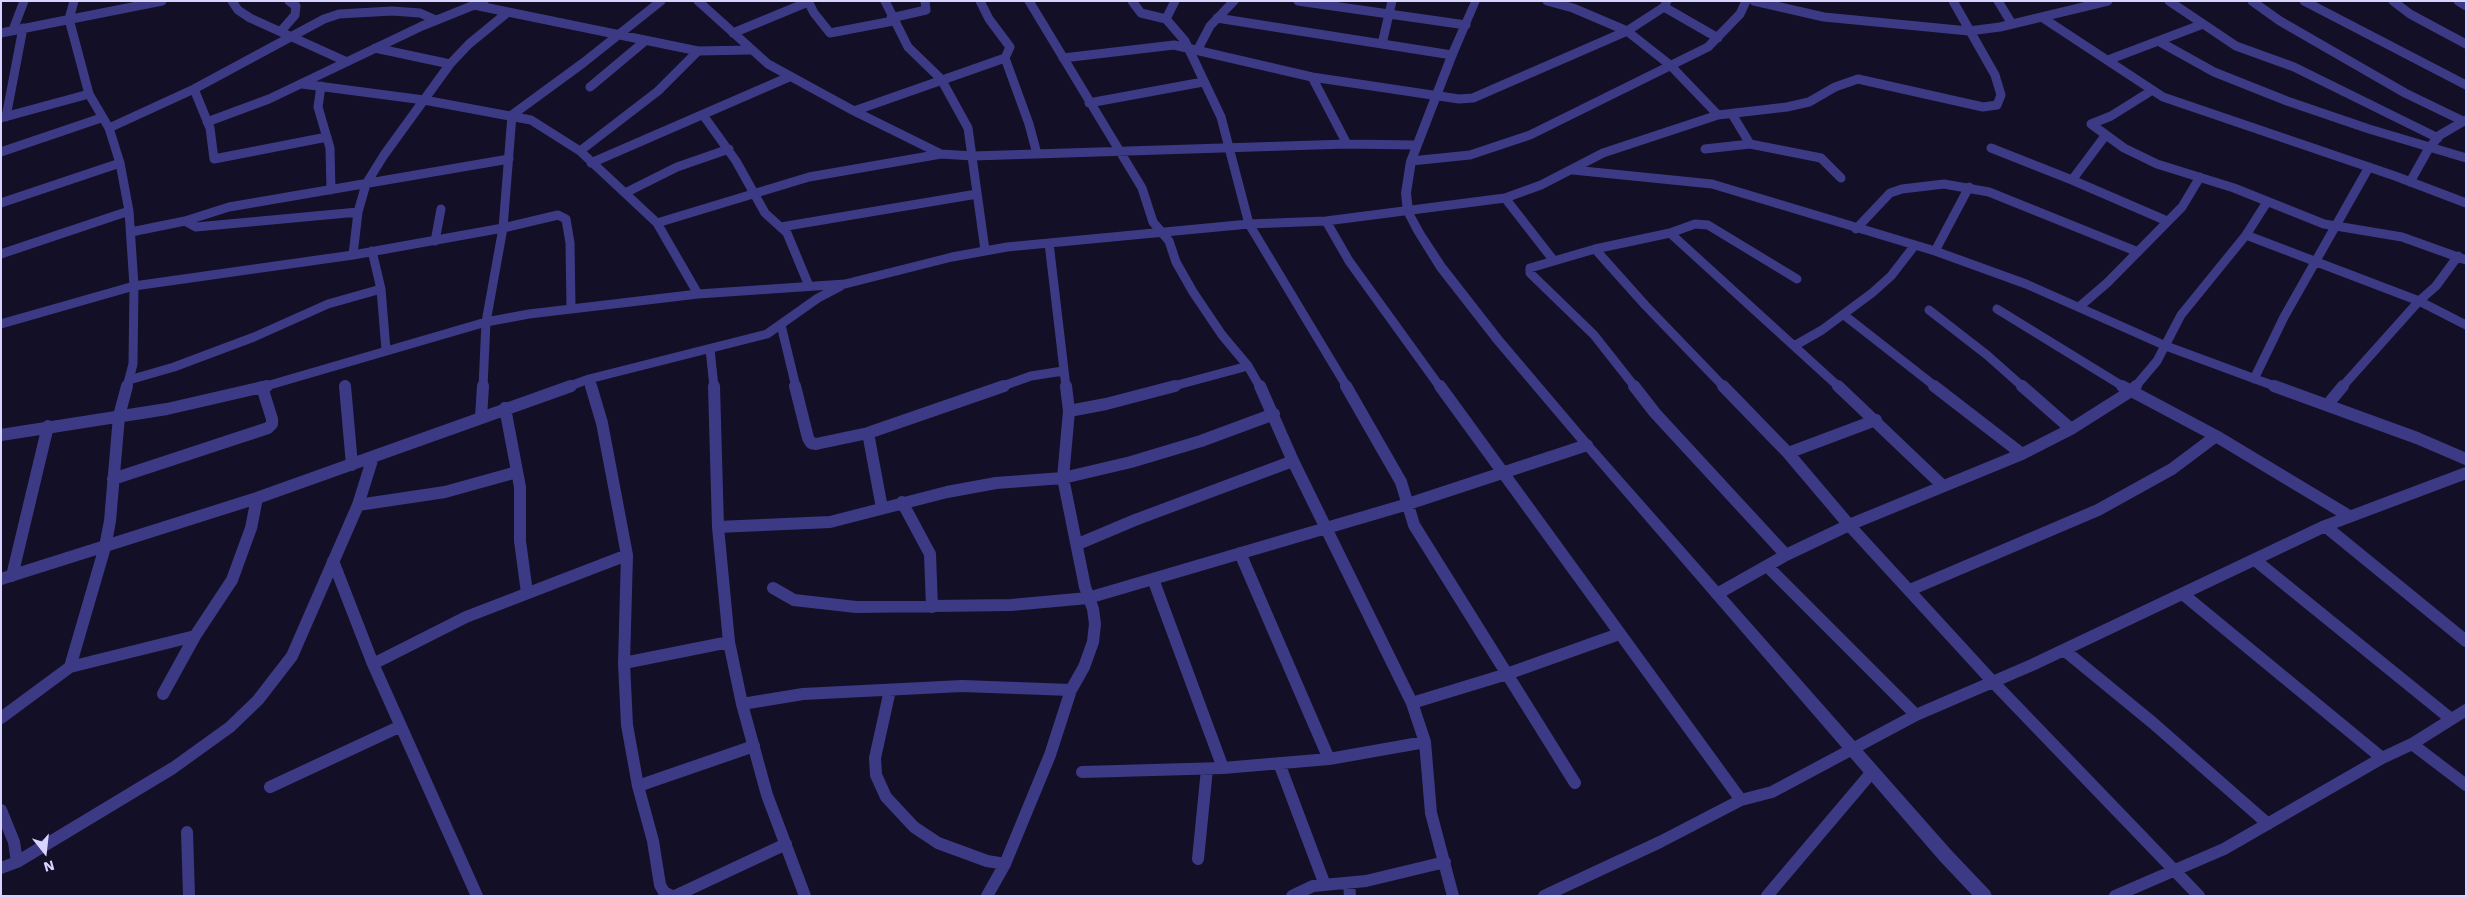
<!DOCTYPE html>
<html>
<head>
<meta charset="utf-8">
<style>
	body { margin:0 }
	#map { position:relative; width:2467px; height:897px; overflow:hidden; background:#130f26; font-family:"Work Sans",sans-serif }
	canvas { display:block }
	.frame { position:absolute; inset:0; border:2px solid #d9d4ff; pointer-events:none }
	.north { position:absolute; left:20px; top:827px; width:50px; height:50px; -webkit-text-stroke:4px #130f26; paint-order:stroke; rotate:164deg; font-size:14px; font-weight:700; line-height:20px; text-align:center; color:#d9d4ff }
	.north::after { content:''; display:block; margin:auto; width:18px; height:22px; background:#d9d4ff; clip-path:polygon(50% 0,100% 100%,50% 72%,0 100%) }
</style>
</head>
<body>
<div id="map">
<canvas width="2467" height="897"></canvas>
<div class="frame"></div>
<div class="north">N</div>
</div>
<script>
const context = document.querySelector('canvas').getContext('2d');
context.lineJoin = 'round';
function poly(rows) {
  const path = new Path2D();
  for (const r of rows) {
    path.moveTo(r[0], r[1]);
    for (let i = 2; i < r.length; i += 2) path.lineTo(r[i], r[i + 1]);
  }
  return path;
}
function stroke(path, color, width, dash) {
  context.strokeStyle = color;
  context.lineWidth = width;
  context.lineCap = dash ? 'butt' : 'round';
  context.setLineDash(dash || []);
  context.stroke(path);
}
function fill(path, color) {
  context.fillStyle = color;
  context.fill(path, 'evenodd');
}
stroke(poly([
	[74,1,69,19,89,94,109,128,120,163,129,211,134,286,133,364,127,387],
	[232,1,238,10,250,18,345,61],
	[698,1,768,64,854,111,941,154,973,156,1347,144,1415,145],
	[808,1,814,13,830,33,893,21],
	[885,1,908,47,941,79,968,128,985,250],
	[1029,1,1142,188,1153,222,1169,241,1176,262,1193,292,1222,335,1248,366,1260,387],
	[1132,1,1141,13,1166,19],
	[1175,1,1166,19,1185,41,1221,117,1249,224,1347,387],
	[1298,1,1466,25],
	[1547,1,1573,8,1627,31,1670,65,1718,115],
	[1754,1,1824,17,1969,31,2000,27,2108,1],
	[1998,1,2012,24],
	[2169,1,2236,46,2294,67,2438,138],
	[2252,1,2280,21,2405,93,2463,121],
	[2304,1,2466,85],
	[2393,1,2410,14,2466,44],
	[2458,1,2466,6],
	[474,5,698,51,750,50],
	[1664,7,1718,38],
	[891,18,926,10,925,1],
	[1217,18,1452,55],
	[2043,18,2163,97,2395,176,2466,203],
	[13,30,24,1],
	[281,31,295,15,296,6,289,1],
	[1,33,162,1],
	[733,33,808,2],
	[2160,42,2214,72,2287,101,2369,129,2466,158],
	[1382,44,1392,1],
	[375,48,450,64],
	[1198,49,1210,26,1234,1],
	[1005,58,1029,124,1037,154],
	[1063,58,1174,45,1312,77,1459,99,1473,98,1627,31,1664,7,1667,1],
	[2108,60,2203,24],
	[1312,77,1347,144],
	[302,84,424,100,531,120,580,151,657,223,698,294],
	[321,86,318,107,330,148,331,190],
	[590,87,645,41],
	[194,89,210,128,214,159,327,137],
	[2151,91,2111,116,2091,124,2124,148,2157,164,2234,188,2324,224,2402,237,2466,260],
	[1089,103,1203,82],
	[854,111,1005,58,1010,47,989,19,980,1],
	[1732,114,1750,144,1821,158,1841,178],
	[703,115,736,161,765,213,787,233,809,286],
	[6,117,23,28],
	[1,118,89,94],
	[207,122,269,99,422,26,484,1],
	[109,128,194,89,324,19,339,14,392,11,420,13,436,20],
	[2105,136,2072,180,2167,221],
	[1991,148,2072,180],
	[1705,149,1750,144],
	[580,151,658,91,698,51],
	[1,152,101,118],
	[1411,161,1470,155,1530,135,1708,47,1740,14,1746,1],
	[591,163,789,77],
	[1573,170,1712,184,1935,251,2026,284,2166,346,2277,387],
	[2410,182,2429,148,2440,135,2466,120],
	[625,193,677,167,729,149],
	[1505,198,1554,261],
	[1,203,120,163],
	[185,221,196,227,358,212],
	[1326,221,1349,261,1440,387],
	[657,223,809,177,941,154],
	[781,227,977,194],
	[1856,229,1890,193,1902,189,1944,184,1989,192,2138,252],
	[131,232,185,221,229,207,509,159],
	[1670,233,1695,224,1708,225,1797,279],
	[2246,235,2419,301,2466,325],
	[435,241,441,209],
	[1049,243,1066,387],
	[1595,249,1645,305,1724,387],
	[372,251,381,289,386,350],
	[1935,251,1969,187],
	[1,254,129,211],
	[353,255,358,212,366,184,384,155,450,64,469,44,508,12],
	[2079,307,2107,283,2182,207,2200,177],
	[1997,309,2124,387],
	[1929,310,1987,355,2023,387],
	[1844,315,1936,387],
	[1,324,134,286,353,255,503,228,558,215,566,219,570,243,571,307],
	[781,325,796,387],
	[1794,346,1822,330,1872,293,1891,276,1915,245],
	[710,349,714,387],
	[589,379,591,387],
	[2254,379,2284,317,2369,167],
	[129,380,174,367,254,337,328,304,381,289],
	[263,387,486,322,529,314,698,294,845,284,952,257,1007,247,1249,224,1326,221,1505,198,1541,185,1603,153,1718,115,1787,107,1809,102,1835,87,1858,79,1983,107,1997,105,2001,95,1995,75,1953,1],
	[483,387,486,322,503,228,512,115,583,63,661,1],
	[567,387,589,379,767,334,818,298,841,286],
	[1000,387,1031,376,1063,371],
	[1170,387,1248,366],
	[1635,387,1594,335,1530,273,1530,268,1595,249,1670,233,1839,387],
	[2135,387,2157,361,2181,315,2246,235,2267,202],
	[2342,387,2419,301,2436,286,2458,256]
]), '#3d3a85', 9);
stroke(poly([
	[345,386,352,465],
	[591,386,602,423,627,555,624,663,627,725,638,786,653,841,660,885,664,892,672,896],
	[714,386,718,527,729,642,742,704,767,795,805,896],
	[795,386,808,438,811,443,816,444,868,433,1004,386],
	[1260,386,1293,461,1412,703,1425,742,1431,813,1453,896],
	[1346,386,1401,482,1414,525,1575,783],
	[1440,386,1741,800],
	[1634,386,1655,413,1786,555],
	[1723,386,1788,453,1849,525,1993,682,2199,896],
	[1838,386,1943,486],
	[1934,386,2022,454],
	[2022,386,2071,429],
	[2122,386,2216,436,2349,516],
	[2274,386,2417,438,2466,459],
	[2328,404,2343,386],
	[505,408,520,487,520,541,527,593],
	[1069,411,1106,404,1175,386],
	[481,417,483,386],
	[868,433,882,508],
	[1,435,167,409,267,386],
	[1788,453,1876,420],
	[113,479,268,428,272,424,272,419,262,387],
	[902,502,930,554,932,607],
	[358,505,445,492,517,472],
	[2325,526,2466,641],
	[718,527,830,522,947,492,996,483,1063,478,1131,462,1201,441,1274,414],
	[1078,544,1135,520,1293,461],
	[1240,553,1329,759],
	[2255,560,2451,719],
	[333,561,373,664,477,896],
	[1768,567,1916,715],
	[12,576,48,426],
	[1,579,257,498,571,386],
	[1153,579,1223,768],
	[773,588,794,600,856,607,1011,605,1088,598,1408,504,1587,445],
	[1910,590,2098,510,2172,469,2216,436],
	[1717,594,1786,555,1849,525,2022,454,2071,429,2131,391,2136,386],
	[2184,595,2382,758],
	[2064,650,2153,723,2268,824],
	[624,663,729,642],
	[373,664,466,617,627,555],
	[70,667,195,636],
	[890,690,875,758,876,775,886,797,914,827,938,843,987,861,1005,864],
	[163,694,195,636,232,580,251,528,257,498],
	[1412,703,1507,674,1619,634],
	[742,704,803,694,962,686,1071,690],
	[1,718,70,667,105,547,110,521,119,416,127,386],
	[2412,744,2466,785],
	[1279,763,1325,885],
	[1082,772,1223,768,1329,759,1425,742],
	[638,786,754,746],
	[270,787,401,726],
	[1,810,14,842,17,862],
	[187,832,189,896],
	[1198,859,1207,769],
	[1,868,17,862,173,768,230,727,258,700,292,656,358,505,373,457],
	[1349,883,1350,896],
	[675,896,786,844],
	[987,896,1005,864,1050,755,1071,690,1084,667,1093,642,1095,624,1093,609,1085,587,1063,478,1069,411,1066,386],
	[1292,896,1313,886,1366,881,1445,862],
	[1544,896,1660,842,1741,800,1772,792,1916,715,2032,665,2325,526,2466,473],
	[1767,896,1872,772],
	[2115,896,2224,849,2382,758,2412,744,2466,710]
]), '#3d3a85', 12);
fill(poly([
	[1471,1,1480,1,1457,55,1416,161,1411,193,1413,212,1424,232,1445,264,1502,337,1591,442,1951,850,1990,891,1992,896,1973,896,1939,860,1583,448,1494,343,1437,270,1414,233,1403,212,1401,193,1406,161,1447,55,1471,1]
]), '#3d3a85');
</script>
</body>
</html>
